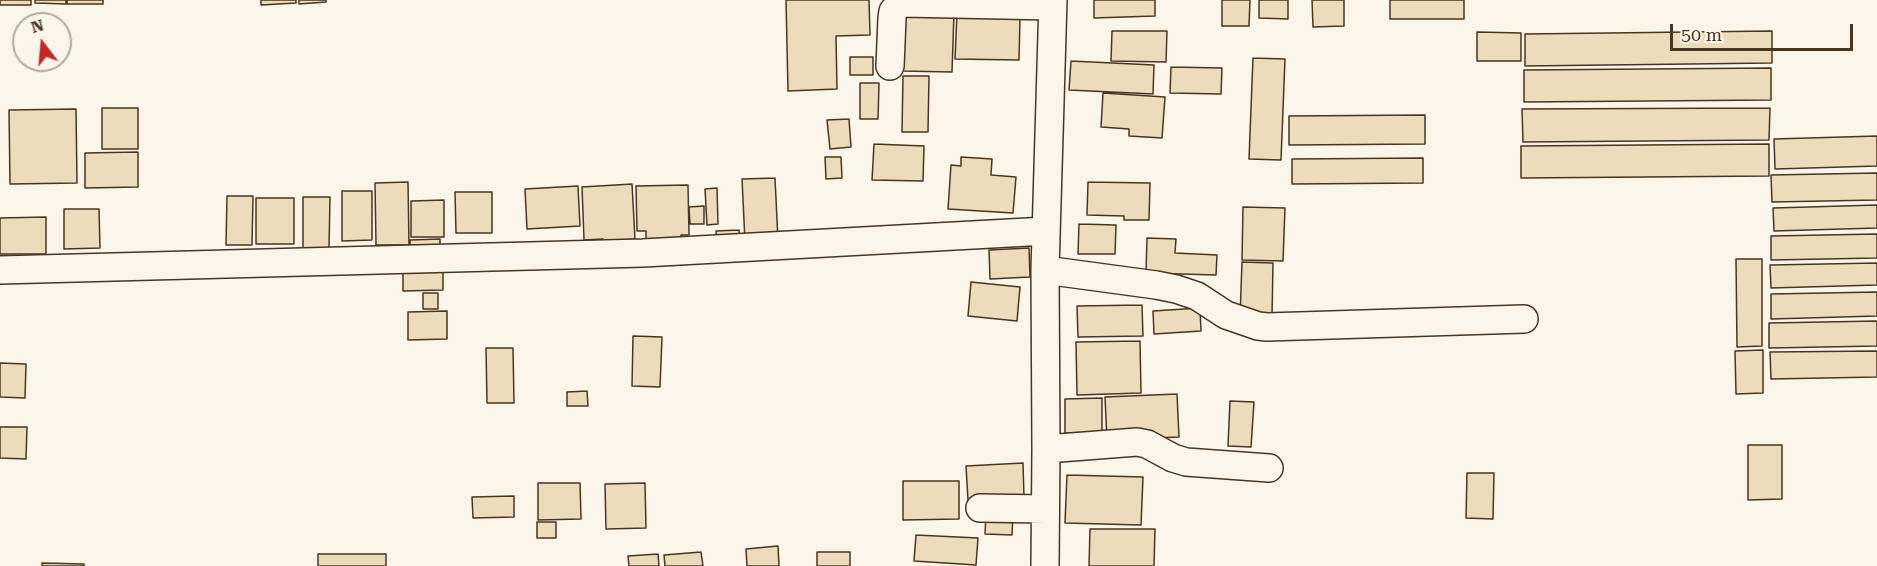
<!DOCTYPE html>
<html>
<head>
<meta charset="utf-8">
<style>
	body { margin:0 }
	#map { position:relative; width:1877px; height:566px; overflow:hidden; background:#fbf6e9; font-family:"Roboto Serif",serif }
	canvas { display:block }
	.north { position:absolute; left:12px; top:12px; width:60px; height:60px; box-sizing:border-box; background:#fbf6e9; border:2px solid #b4a999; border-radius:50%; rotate:344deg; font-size:16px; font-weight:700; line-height:24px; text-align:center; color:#4a3520 }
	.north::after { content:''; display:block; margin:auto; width:21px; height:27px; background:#c62828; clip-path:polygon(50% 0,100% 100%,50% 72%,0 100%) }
	.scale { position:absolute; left:1670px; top:24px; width:183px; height:27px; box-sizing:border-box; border:3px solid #4a3520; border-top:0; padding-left:8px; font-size:18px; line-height:21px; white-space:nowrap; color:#4a3520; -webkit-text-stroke:4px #fbf6e9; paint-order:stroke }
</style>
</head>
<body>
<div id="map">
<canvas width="1877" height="566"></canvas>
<div class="north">N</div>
<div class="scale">50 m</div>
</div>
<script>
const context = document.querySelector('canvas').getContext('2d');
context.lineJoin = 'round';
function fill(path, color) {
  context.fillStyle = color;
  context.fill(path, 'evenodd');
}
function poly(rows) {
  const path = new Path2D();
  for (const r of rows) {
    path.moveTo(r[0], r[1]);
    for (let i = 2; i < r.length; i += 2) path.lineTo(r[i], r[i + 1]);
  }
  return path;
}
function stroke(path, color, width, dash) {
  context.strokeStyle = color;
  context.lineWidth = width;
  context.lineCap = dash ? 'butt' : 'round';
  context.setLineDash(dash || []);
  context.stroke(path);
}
const building = poly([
	[0,0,31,0,31,5,0,5,0,0],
	[35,0,66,0,66,4,35,3,35,0],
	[67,0,103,0,103,4,67,4,67,0],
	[261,0,296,0,296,3,261,5,261,0],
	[299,0,326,0,326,2,299,4,299,0],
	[786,0,869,0,870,35,836,36,837,89,788,91,786,0],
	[1094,0,1155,0,1155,16,1094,18,1094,0],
	[1222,0,1250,0,1249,26,1222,26,1222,0],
	[1259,0,1288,0,1288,19,1259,18,1259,0],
	[1312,0,1344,0,1344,26,1313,27,1312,0],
	[1390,0,1464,0,1464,19,1390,19,1390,0],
	[903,12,954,13,952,72,902,71,903,12],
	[957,13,1020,18,1019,60,955,59,957,13],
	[1112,31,1167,31,1166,62,1111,61,1112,31],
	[1772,31,1772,63,1525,66,1525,34,1772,31],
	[1477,32,1521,33,1521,61,1477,61,1477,32],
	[850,57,873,57,873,75,850,75,850,57],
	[1253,58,1285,59,1281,160,1249,159,1253,58],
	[1071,61,1154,65,1153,94,1069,90,1071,61],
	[1171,67,1222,68,1221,94,1170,93,1171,67],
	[1771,68,1771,100,1524,102,1524,70,1771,68],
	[903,76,929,76,928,132,902,132,903,76],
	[860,83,879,83,878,119,860,119,860,83],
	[1103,93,1165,97,1162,138,1129,136,1129,129,1101,127,1103,93],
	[102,108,138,108,138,149,102,149,102,108],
	[1770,108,1769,140,1523,142,1522,109,1770,108],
	[76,109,77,183,10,184,9,110,76,109],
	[1425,115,1425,144,1289,145,1289,116,1425,115],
	[849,119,851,147,830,149,827,120,849,119],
	[1877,136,1877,166,1775,169,1774,139,1877,136],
	[874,144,924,146,923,181,872,180,874,144],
	[1769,144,1769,176,1521,178,1521,146,1769,144],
	[138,152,138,187,85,188,85,153,138,152],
	[825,157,841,157,842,178,826,179,825,157],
	[961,157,992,159,991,175,1016,177,1013,213,948,209,951,165,961,166,961,157],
	[1423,158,1423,183,1292,184,1292,159,1423,158],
	[1877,173,1877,200,1772,202,1771,175,1877,173],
	[775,178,778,240,745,242,742,179,775,178],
	[408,182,409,245,376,245,375,183,408,182],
	[1088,182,1150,183,1149,220,1124,220,1124,216,1087,215,1088,182],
	[632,184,635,239,621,240,622,249,603,250,603,239,584,240,582,187,632,184],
	[688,185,689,235,681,235,681,240,646,240,646,231,637,231,636,186,688,185],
	[578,186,580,226,527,229,525,189,578,186],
	[717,188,718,224,707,225,705,189,717,188],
	[342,191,372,191,372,240,342,241,342,191],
	[455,192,492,192,492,233,456,233,455,192],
	[227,196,253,196,252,245,226,245,227,196],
	[303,197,330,197,329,248,303,248,303,197],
	[256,198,294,198,294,244,256,244,256,198],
	[444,200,444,237,411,237,411,201,444,200],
	[1877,205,1877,228,1774,231,1773,208,1877,205],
	[704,206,704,224,690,224,689,207,704,206],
	[1243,207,1285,208,1283,261,1242,260,1243,207],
	[64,209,99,209,100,248,64,249,64,209],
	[46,217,46,254,0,254,0,218,46,217],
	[1079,224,1116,225,1115,254,1078,254,1079,224],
	[739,230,740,244,717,245,716,231,739,230],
	[1877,234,1877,258,1771,260,1771,236,1877,234],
	[1147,238,1176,239,1175,253,1217,255,1216,275,1146,273,1147,238],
	[440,239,440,256,410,256,410,240,440,239],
	[1029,248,1030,277,990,279,989,250,1029,248],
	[1736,259,1762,259,1762,346,1737,347,1736,259],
	[1242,262,1273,263,1272,317,1240,317,1242,262],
	[443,263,443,290,403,291,403,264,443,263],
	[1877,263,1877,285,1771,288,1770,265,1877,263],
	[971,282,1020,287,1017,321,968,316,971,282],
	[1877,292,1877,316,1771,319,1771,294,1877,292],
	[423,293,438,293,438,309,423,309,423,293],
	[1142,305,1143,336,1078,337,1077,306,1142,305],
	[1200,308,1201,331,1154,334,1153,311,1200,308],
	[447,311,447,339,408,340,408,312,447,311],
	[1877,321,1877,346,1769,348,1769,323,1877,321],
	[633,336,662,337,660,387,632,386,633,336],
	[1140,341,1141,393,1077,395,1076,342,1140,341],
	[486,348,513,348,514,403,487,403,486,348],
	[1763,350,1763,393,1736,394,1735,351,1763,350],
	[1877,351,1877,377,1771,379,1770,352,1877,351],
	[0,363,26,364,25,398,0,397,0,363],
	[587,391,588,406,567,406,567,392,587,391],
	[1177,394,1179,437,1107,440,1105,397,1177,394],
	[1102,398,1102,432,1065,433,1065,399,1102,398],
	[1230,401,1254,402,1251,447,1228,446,1230,401],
	[0,427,27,427,26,459,0,458,0,427],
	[1748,445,1782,445,1782,499,1748,500,1748,445],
	[1023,463,1024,497,968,500,966,466,1023,463],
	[1467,473,1494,473,1493,519,1466,518,1467,473],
	[1067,475,1143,477,1141,525,1065,523,1067,475],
	[903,481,959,481,959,519,903,520,903,481],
	[538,483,580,483,581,519,538,520,538,483],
	[645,483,646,528,606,529,605,484,645,483],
	[514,496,514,517,473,518,472,497,514,496],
	[986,513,1013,514,1012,535,985,534,986,513],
	[537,522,556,522,556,538,537,538,537,522],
	[1090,529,1155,529,1154,566,1089,566,1090,529],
	[916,535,978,538,976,565,914,561,916,535],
	[778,546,779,566,747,566,746,549,778,546],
	[701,552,703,566,665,566,664,555,701,552],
	[817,552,850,552,850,566,817,566,817,552],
	[318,554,386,554,386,566,318,566,318,554],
	[658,554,659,566,629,566,628,556,658,554],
	[42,563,84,564,84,566,42,566,42,563]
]);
fill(building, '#ecdcbc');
stroke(building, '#4a3520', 1.5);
const minor = poly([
	[890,66,892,18,893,11,899,5,904,3,1052,6],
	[0,270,643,253,1046,231],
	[1045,270,1156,285,1176,289,1197,296,1226,315,1258,326,1267,327,1524,319],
	[1046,449,1137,442,1147,444,1173,458,1186,462,1269,468],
	[980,508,1045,509],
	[1045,566,1046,449,1045,270,1053,0]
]);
stroke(minor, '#4a3520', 30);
stroke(minor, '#fbf6e9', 27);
</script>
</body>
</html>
